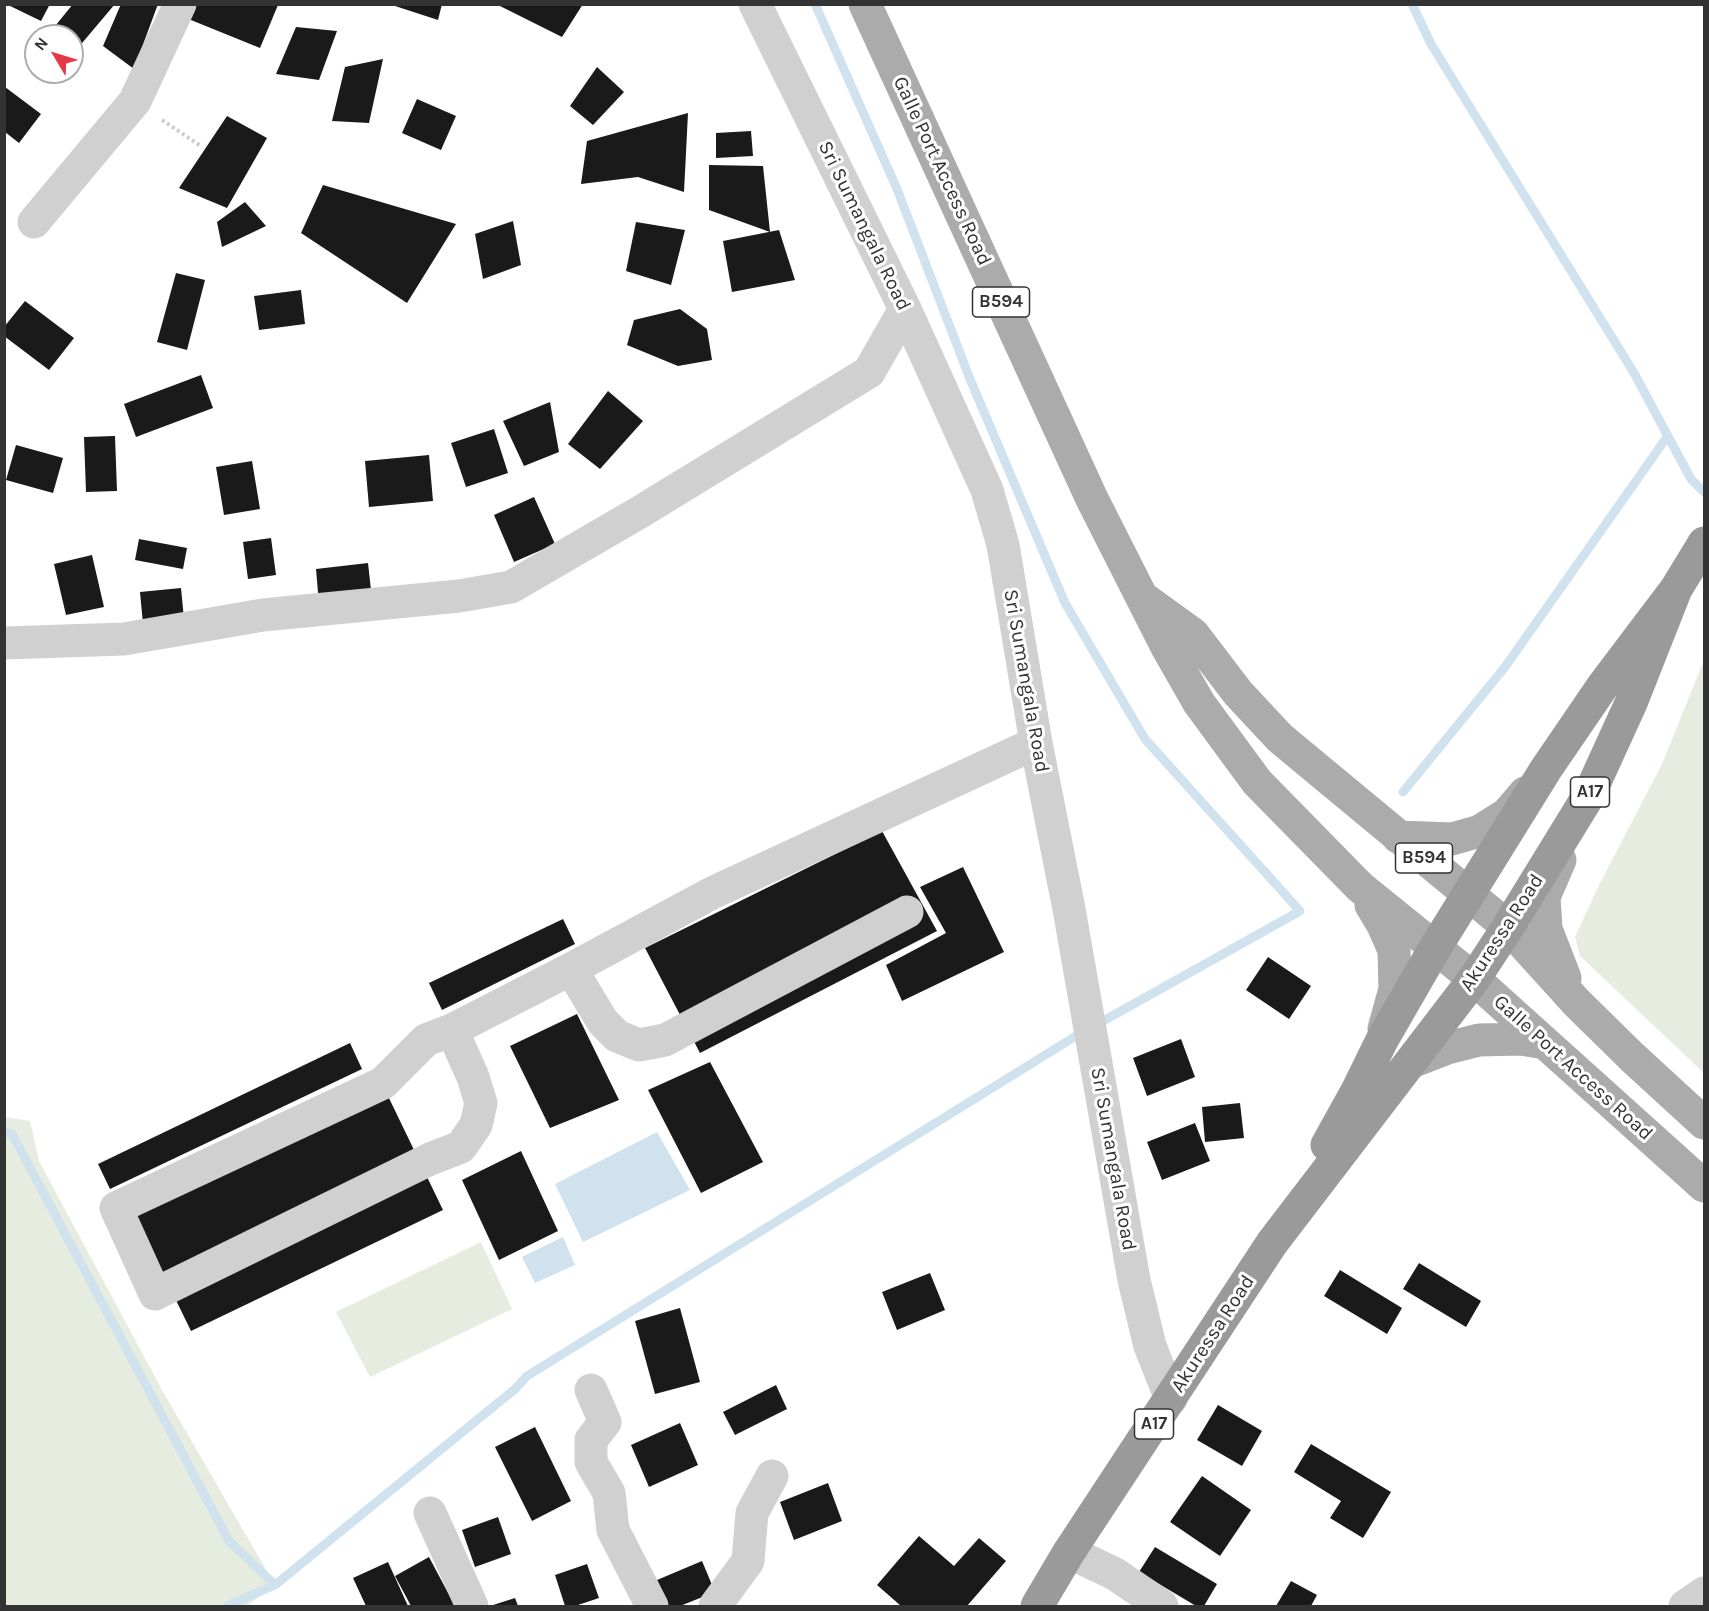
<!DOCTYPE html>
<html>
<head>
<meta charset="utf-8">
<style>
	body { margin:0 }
	#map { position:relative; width:1709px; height:1611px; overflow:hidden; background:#fff; font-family:Karla,sans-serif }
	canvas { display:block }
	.frame { position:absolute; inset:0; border:6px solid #333; pointer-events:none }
	.north { position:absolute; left:24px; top:24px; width:60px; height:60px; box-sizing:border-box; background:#fff; border:2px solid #adadad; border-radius:50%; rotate:308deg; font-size:16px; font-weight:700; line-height:24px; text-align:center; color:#333 }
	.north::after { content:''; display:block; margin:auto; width:21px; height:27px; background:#e63946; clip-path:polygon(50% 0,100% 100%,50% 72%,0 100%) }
</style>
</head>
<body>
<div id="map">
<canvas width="1709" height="1611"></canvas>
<div class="frame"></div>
<div class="north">N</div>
</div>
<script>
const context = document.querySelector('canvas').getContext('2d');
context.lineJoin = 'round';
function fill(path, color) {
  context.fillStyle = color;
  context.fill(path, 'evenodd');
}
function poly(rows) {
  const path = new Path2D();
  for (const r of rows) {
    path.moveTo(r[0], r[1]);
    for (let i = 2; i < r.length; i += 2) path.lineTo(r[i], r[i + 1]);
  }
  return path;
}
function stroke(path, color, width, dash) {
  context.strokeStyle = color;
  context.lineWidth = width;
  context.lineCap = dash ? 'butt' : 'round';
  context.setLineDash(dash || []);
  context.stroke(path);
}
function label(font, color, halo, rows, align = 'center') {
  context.font = font + ' Karla,sans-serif';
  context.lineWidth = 6;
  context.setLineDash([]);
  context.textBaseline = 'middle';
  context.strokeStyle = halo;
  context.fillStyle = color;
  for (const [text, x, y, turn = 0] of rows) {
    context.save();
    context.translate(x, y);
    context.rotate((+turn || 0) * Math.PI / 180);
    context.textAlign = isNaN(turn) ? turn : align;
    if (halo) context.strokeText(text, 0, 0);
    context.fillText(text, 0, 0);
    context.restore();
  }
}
fill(poly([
	[1704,660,1704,1073,1580,956,1575,937,1598,887,1663,762],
	[4,1117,30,1121,39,1161,163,1392,275,1585,247,1606,5,1606],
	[481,1242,512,1309,370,1377,336,1312]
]), '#e6ecdf');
fill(poly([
	[657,1132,690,1190,583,1242,555,1184],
	[563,1237,575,1265,535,1283,522,1257]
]), '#cfe2ee');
stroke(poly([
	[815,4,897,189,970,379,1065,603,1145,739,1300,911,1096,1025],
	[1412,4,1431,44,1634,373,1691,479,1704,492],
	[1403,792,1505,667,1667,437],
	[4,1132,12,1134,229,1541,275,1585],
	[227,1606,275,1585,515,1389,527,1376,1084,1031]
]), '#cfe2ee', 9);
fill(poly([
	[6,4,50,4,41,21],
	[73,4,115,4,72,55,72,36,47,36],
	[121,4,158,4,134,69,103,46],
	[389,4,442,4,438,20],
	[496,4,583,4,562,37],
	[192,5,278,5,260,48,186,18],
	[296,27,337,31,319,80,276,74],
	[383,59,369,123,332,121,345,67],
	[597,67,624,92,593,125,570,106],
	[5,87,41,114,19,143,5,132],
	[417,99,456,116,441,150,402,133],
	[688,113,684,192,638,177,581,184,587,141],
	[227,116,267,138,227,208,179,188],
	[751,131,753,156,716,158,716,133],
	[709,165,763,166,770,232,709,210],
	[323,185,456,224,407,303,301,233],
	[245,202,266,226,222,247,217,222],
	[513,221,521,265,483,279,475,234],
	[636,222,685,230,671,285,626,271],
	[779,230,795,280,732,292,723,241],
	[176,273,205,280,187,350,157,342],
	[301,290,305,324,259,330,254,296],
	[25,301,74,338,49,370,4,336,4,327],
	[680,309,707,329,712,360,678,366,627,345,634,320],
	[201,375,213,408,136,437,124,404],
	[608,391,643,421,600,469,568,444],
	[550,402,559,452,524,466,503,421],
	[494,429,508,473,466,487,451,443],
	[115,436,117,491,86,492,84,437],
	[16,445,63,458,53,493,6,480],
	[429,455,433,501,369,507,365,461],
	[252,461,260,509,224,515,216,467],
	[534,497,555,544,514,562,494,515],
	[271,538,276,575,248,579,243,542],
	[139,539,187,548,183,569,135,560],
	[92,555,104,607,66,615,54,564],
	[368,563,372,599,319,604,316,569],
	[181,588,184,619,143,624,140,592],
	[882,831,937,931,700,1053,645,948],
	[963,867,1004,952,902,1001,886,965,946,933,920,887],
	[563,919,575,944,442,1010,429,983],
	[1268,957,1311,986,1289,1019,1246,990],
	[577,1014,619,1100,550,1128,510,1046],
	[1181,1039,1195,1077,1147,1096,1133,1058],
	[350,1043,362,1069,110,1189,98,1164],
	[710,1062,763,1162,701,1193,648,1090],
	[387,1094,443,1210,191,1331,133,1212],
	[1240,1103,1244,1138,1205,1142,1202,1107],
	[1195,1123,1210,1161,1162,1180,1147,1142],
	[521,1151,558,1231,499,1260,462,1180],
	[1419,1263,1481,1301,1466,1327,1403,1289],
	[1340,1270,1402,1308,1387,1334,1324,1296],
	[930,1273,945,1310,897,1330,882,1292],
	[680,1308,700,1382,655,1394,635,1321],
	[776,1385,787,1409,735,1435,723,1412],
	[1218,1405,1262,1431,1242,1466,1197,1440],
	[680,1423,698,1465,649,1487,631,1445],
	[535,1427,571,1501,532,1521,495,1447],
	[1311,1444,1391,1492,1363,1538,1330,1518,1341,1501,1294,1472],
	[1202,1476,1251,1510,1220,1556,1170,1522],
	[828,1483,842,1521,794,1540,780,1502],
	[498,1517,511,1554,475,1567,462,1530],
	[919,1536,954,1566,979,1538,1006,1561,967,1606,901,1606,877,1585],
	[1155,1547,1217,1584,1204,1606,1196,1606,1139,1572],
	[429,1557,455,1606,411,1606,395,1576],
	[702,1561,715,1592,680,1606,668,1606,657,1580],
	[388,1562,408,1606,366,1606,353,1578],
	[587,1564,599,1598,575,1606,565,1606,555,1575],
	[1291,1581,1317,1595,1311,1606,1276,1606],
	[515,1598,518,1606,490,1606]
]), '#1a1a1a');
stroke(poly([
	[162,120,201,146]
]), '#cdcdcd', 4, [3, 3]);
stroke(poly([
	[755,4,905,309,987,490,1003,545,1036,743,1069,909,1134,1280,1150,1346,1171,1399],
	[34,222,135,101,180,4],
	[4,643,124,639,263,615,459,596,511,587,640,512,869,372,905,309],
	[571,969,603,1022,617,1036,639,1045,665,1040,907,912],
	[452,1030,473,1077,481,1103,476,1125,461,1147,430,1159,155,1294,116,1208,383,1083,426,1040,452,1030,571,969,712,893,1036,743],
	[591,1390,605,1422,591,1440,591,1462,609,1493,613,1530,652,1606],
	[430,1513,472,1606],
	[1069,1552,1115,1574,1162,1606],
	[715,1606,748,1561,752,1513,772,1476],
	[1685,1606,1704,1593]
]), '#d0d0d0', 33);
stroke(poly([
	[865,4,1092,499,1167,647,1199,703,1257,782,1360,887,1474,979,1704,1186],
	[1146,600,1193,634,1238,693,1280,738,1508,927,1577,1003,1632,1057,1704,1123],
	[1398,837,1452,839,1480,831,1507,814,1525,793],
	[1560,860,1544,897,1546,929,1565,978],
	[1371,905,1383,925,1394,950,1395,989,1384,1029],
	[1411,1062,1447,1048,1479,1040,1521,1039,1545,1043]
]), '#ababab', 33);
stroke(poly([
	[1327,1145,1357,1091,1382,1040,1435,948,1546,769,1602,687,1676,589,1704,543],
	[1037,1606,1069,1552,1272,1243,1474,979,1508,927,1589,795,1631,703,1676,589]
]), '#9a9a9a', 33);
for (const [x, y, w] of [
	[1001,302,57],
	[1590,792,39],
	[1424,858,57],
	[1154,1424,39]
]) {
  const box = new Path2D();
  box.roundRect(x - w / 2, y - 15, w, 30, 4.5);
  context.fillStyle = '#fff';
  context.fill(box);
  stroke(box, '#333', 1.5);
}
label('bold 18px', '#333', null, [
	["B594",1001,302],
	["A17",1590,792],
	["B594",1424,858],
	["A17",1154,1424]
]);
label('20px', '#333', '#fff', [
	["Galle Port Access Road",942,171,65],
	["Sri Sumangala Road",864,226,64],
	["Sri Sumangala Road",1026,681,80],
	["Akuressa Road",1502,933,-57],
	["Galle Port Access Road",1573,1068,42],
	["Sri Sumangala Road",1113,1159,80],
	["Akuressa Road",1213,1334,-57]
]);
</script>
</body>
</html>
